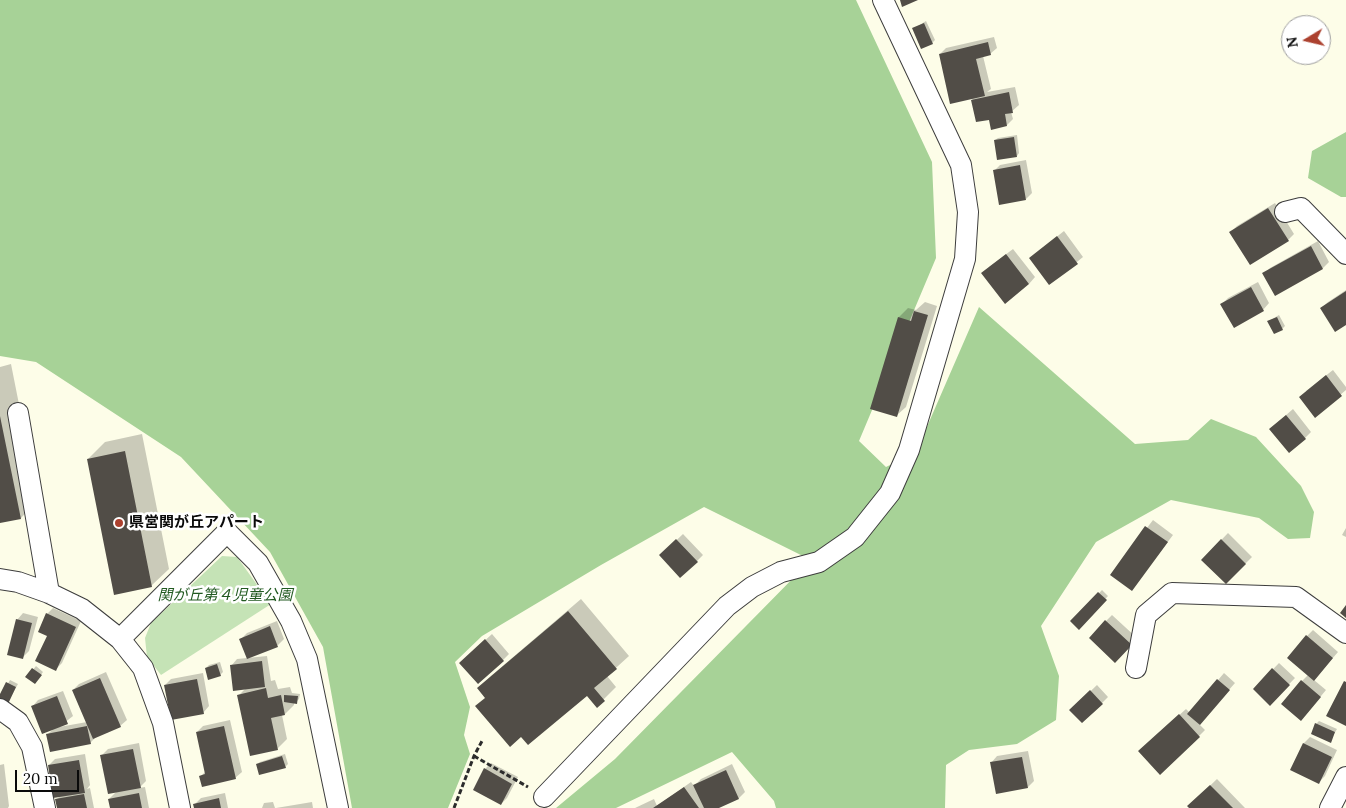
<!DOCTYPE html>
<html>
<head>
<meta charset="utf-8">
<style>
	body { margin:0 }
	#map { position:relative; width:1346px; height:808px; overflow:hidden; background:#fdfde8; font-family:Lora,serif }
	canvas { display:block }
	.north { position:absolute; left:1281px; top:15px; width:50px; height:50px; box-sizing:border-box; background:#fff; border:1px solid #9d9d9d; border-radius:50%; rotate:261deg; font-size:14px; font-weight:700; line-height:20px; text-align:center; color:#0a0a0a }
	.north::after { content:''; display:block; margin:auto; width:18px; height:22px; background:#ac412f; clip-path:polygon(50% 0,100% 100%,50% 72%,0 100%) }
	.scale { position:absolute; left:15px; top:770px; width:64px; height:22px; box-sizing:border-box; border:2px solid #0a0a0a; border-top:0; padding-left:6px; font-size:15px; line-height:18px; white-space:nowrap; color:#0a0a0a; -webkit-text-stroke:4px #fff; paint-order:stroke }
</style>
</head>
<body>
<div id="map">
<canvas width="1346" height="808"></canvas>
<div class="north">N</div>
<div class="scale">20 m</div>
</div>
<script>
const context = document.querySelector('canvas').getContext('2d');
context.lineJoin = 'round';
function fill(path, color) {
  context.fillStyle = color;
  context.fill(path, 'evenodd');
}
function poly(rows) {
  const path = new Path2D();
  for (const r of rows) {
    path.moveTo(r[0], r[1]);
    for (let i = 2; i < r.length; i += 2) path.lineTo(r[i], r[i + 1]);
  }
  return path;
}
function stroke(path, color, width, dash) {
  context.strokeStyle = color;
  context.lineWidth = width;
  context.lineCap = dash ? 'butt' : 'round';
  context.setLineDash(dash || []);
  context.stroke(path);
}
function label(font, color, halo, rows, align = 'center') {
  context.font = font + ' Lora,"Noto Sans JP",serif';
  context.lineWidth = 5;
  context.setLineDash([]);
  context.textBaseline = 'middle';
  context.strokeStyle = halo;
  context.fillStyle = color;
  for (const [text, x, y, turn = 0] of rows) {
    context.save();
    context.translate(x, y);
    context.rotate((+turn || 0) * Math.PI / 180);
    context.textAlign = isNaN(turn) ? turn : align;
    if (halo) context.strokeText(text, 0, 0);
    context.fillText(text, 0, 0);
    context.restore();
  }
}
fill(poly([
	[222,556,237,557,271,604,161,675,147,657,145,638,151,623]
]), '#c5e3b6');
fill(poly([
	[0,0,856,0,932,162,936,258,859,441,886,467,916,452,979,307,1135,444,1188,440,1211,419,1256,437,1301,486,1314,512,1310,538,1288,539,1259,518,1171,500,1096,542,1041,626,1059,676,1056,720,1017,744,969,750,946,765,945,808,776,808,774,801,732,752,616,808,556,808,615,759,811,560,704,507,601,565,482,636,455,662,470,707,464,735,470,754,448,808,352,808,323,647,270,552,181,457,36,362,0,356],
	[1346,132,1346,197,1341,197,1308,178,1312,151]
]), '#a7d297');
fill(poly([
	[926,21,935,40,932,43,913,29],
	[994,37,997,48,990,54,983,56,991,89,987,92,1015,87,1019,105,1011,112,1013,119,1007,125,990,118,977,121,972,98,940,54,946,48],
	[1017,135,1019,153,1017,156,995,140,998,138],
	[1026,160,1032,193,1026,199,994,171,1000,165],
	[1275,203,1294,234,1288,240,1231,232,1237,226],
	[1064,231,1083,257,1050,284,1030,258],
	[1318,241,1329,262,1323,268,1276,294,1264,274,1270,268],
	[1013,249,1035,277,1029,284,989,267],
	[1258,282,1269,303,1263,310,1234,326,1222,304,1228,298],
	[1346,290,1346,323,1321,308,1328,302],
	[925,302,937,306,906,407,896,416,899,317,908,308,916,310],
	[1279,315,1285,326,1282,329,1269,321],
	[11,364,38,500,21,518,0,522,0,367],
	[1333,370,1346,387,1346,390,1315,416,1306,391],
	[1293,409,1311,432,1305,438,1270,429],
	[142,434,169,569,151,586,88,459,105,442],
	[1153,520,1173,535,1132,589,1111,575],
	[1346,528,1346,537,1342,535],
	[1228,533,1252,557,1226,583,1203,559],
	[683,534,703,555,697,561,661,555],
	[1102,590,1108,596,1079,628,1072,621],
	[581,599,629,656,607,676,616,687,597,706,587,694,521,735,479,688,491,676],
	[53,608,81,621,62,663,56,669,49,635,47,614],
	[23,613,38,617,29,651,23,657,17,620],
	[1112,615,1137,638,1115,661,1106,621],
	[277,621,284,639,278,645,248,657,241,639,247,633],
	[1313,630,1338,652,1314,680,1326,690,1307,713,1302,681,1308,675,1307,636],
	[492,634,509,654,503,660,467,657],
	[267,656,271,681,275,680,278,689,290,687,292,693,300,694,299,699,296,702,294,702,294,705,285,714,282,715,287,739,277,749,239,695,246,688,231,666,237,659],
	[220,662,223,672,220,675,206,668,209,665],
	[1279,663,1295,678,1270,704,1254,689],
	[36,666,43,672,37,680,27,677],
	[106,672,127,720,120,726,96,737,90,743,48,734,54,728,32,707,38,700,63,691,73,716,59,727,87,722,73,690,79,684],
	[203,673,209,706,203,713,165,685,171,679],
	[1224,673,1235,683,1199,724,1205,730,1199,736,1146,745,1186,709,1190,713],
	[10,680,18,684,8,702,0,697],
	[1097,685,1108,697,1102,703,1071,710],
	[230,720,242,772,235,778,201,776,206,771,197,732,203,726],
	[1319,721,1337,729,1330,741,1316,724],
	[1310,737,1337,750,1325,776,1319,782,1292,769,1304,743],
	[139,743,146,781,139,788,145,787,149,808,111,808,109,799,117,791,102,755,108,749],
	[1028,751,1034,781,1028,787,991,763,997,756],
	[85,754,90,785,87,789,90,788,94,808,58,808,56,800,61,795,49,765,55,759],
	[285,754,288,764,285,767,257,764,260,762],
	[491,763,518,777,507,798,501,804,485,769],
	[4,764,9,806,8,808,0,808,0,765],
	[732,764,745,792,739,798,716,808,635,808,654,799,657,806,691,782,694,786,701,779],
	[1217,779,1245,808,1191,808,1189,806],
	[225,793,228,808,196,808,195,804,201,798],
	[273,802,275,808,262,808,264,803],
	[312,802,313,808,276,808]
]), '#0003');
fill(poly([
	[900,0,918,0,902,7],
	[924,23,933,44,921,49,912,28],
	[988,42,991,55,976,59,985,96,950,104,939,54],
	[1009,92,1013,113,1005,114,1007,126,991,130,989,120,976,122,971,100],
	[1014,137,1017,157,997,160,994,140],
	[1020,165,1026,200,999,205,993,170],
	[1268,208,1289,241,1250,265,1229,232],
	[1057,236,1078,264,1049,285,1029,258],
	[1311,246,1323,269,1275,296,1262,273],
	[1006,254,1029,284,1005,304,981,273],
	[1251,287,1264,311,1234,328,1220,304],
	[1346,291,1346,325,1335,332,1320,308],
	[914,311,928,315,897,417,870,409,898,317,911,321],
	[1277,317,1283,330,1274,334,1267,321],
	[1326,375,1342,396,1315,418,1299,397],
	[1286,415,1306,439,1289,453,1269,429],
	[0,416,21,519,0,523],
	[125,451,152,587,114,595,87,459],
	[1145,526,1168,542,1132,591,1110,575],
	[676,539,698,562,680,578,659,555],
	[1221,539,1246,564,1226,584,1201,560],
	[1098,592,1107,600,1079,630,1070,621],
	[1346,605,1346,618,1340,613],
	[568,611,617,669,594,688,605,701,597,708,587,696,528,745,521,737,510,747,475,706,485,698,477,688],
	[46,613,76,627,56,671,35,661,47,636,38,632],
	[16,619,32,623,23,659,7,655],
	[1105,620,1132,645,1115,663,1089,638],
	[270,626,278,647,247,659,239,639],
	[1306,635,1333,658,1314,681,1287,658],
	[485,639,504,661,478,684,459,663],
	[262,661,265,687,233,691,230,665],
	[217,664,221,676,208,680,205,668],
	[32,668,42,675,35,684,25,677],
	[1272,668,1290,685,1270,706,1253,689],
	[100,678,121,727,93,739,72,690],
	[197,679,204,714,171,720,164,685],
	[1217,679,1230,690,1200,725,1187,714],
	[1301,680,1321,697,1301,721,1281,704],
	[1344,681,1346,682,1346,726,1326,716],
	[6,682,16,687,8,704,0,700,0,694],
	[266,688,268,698,281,695,285,715,271,718,278,750,250,756,237,695],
	[1090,690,1103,704,1082,723,1069,710],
	[284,695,298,696,297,704,284,702],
	[57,696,68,724,42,734,31,706],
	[1179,714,1200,737,1160,775,1138,751],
	[1315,723,1335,732,1331,743,1311,734],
	[87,726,91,744,50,752,46,734],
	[224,726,236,779,202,787,199,776,205,774,196,732],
	[1303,743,1332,757,1319,784,1290,770],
	[133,749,141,788,108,794,100,755],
	[282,756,286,768,259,775,256,764],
	[1022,757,1028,788,996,794,990,762],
	[79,760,85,793,53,798,48,765],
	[484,768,512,784,501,805,473,790],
	[726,770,739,799,719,808,704,808,693,785],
	[1210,785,1233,808,1189,808,1187,806],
	[684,787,699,808,653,808],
	[139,793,142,808,110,808,108,799],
	[84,794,87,808,57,808,55,799],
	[219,798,221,808,194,808,193,804]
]), '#514d47');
const street = poly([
	[1285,212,1301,208,1346,254],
	[18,413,49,593],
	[0,579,18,582,49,593,82,609,120,639,143,668,163,723,180,808],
	[120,639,227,532,258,563,291,621,307,659,338,808],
	[1136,668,1146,615,1172,593,1296,597,1346,633],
	[0,709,18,722,32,747,45,808],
	[544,797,727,606,752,587,781,572,819,562,855,537,890,493,909,450,965,259,968,212,961,165,883,0],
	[1330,808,1346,777]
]);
stroke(street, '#3d3d3d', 22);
stroke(poly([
	[474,756,528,787],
	[454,808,474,756,482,741]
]), '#2c2c2c', 3, [5, 2.5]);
stroke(street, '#fff', 20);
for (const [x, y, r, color] of [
	[119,523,5,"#ac412f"]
]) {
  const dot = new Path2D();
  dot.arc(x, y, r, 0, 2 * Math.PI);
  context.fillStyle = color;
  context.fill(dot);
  stroke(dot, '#fff', 2);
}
label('bold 15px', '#0a0a0a', '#fff', [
	["県営関が丘アパート",129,523]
], 'left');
label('italic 15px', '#225a21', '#fff', [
	["関が丘第４児童公園",225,596]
]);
</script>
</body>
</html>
